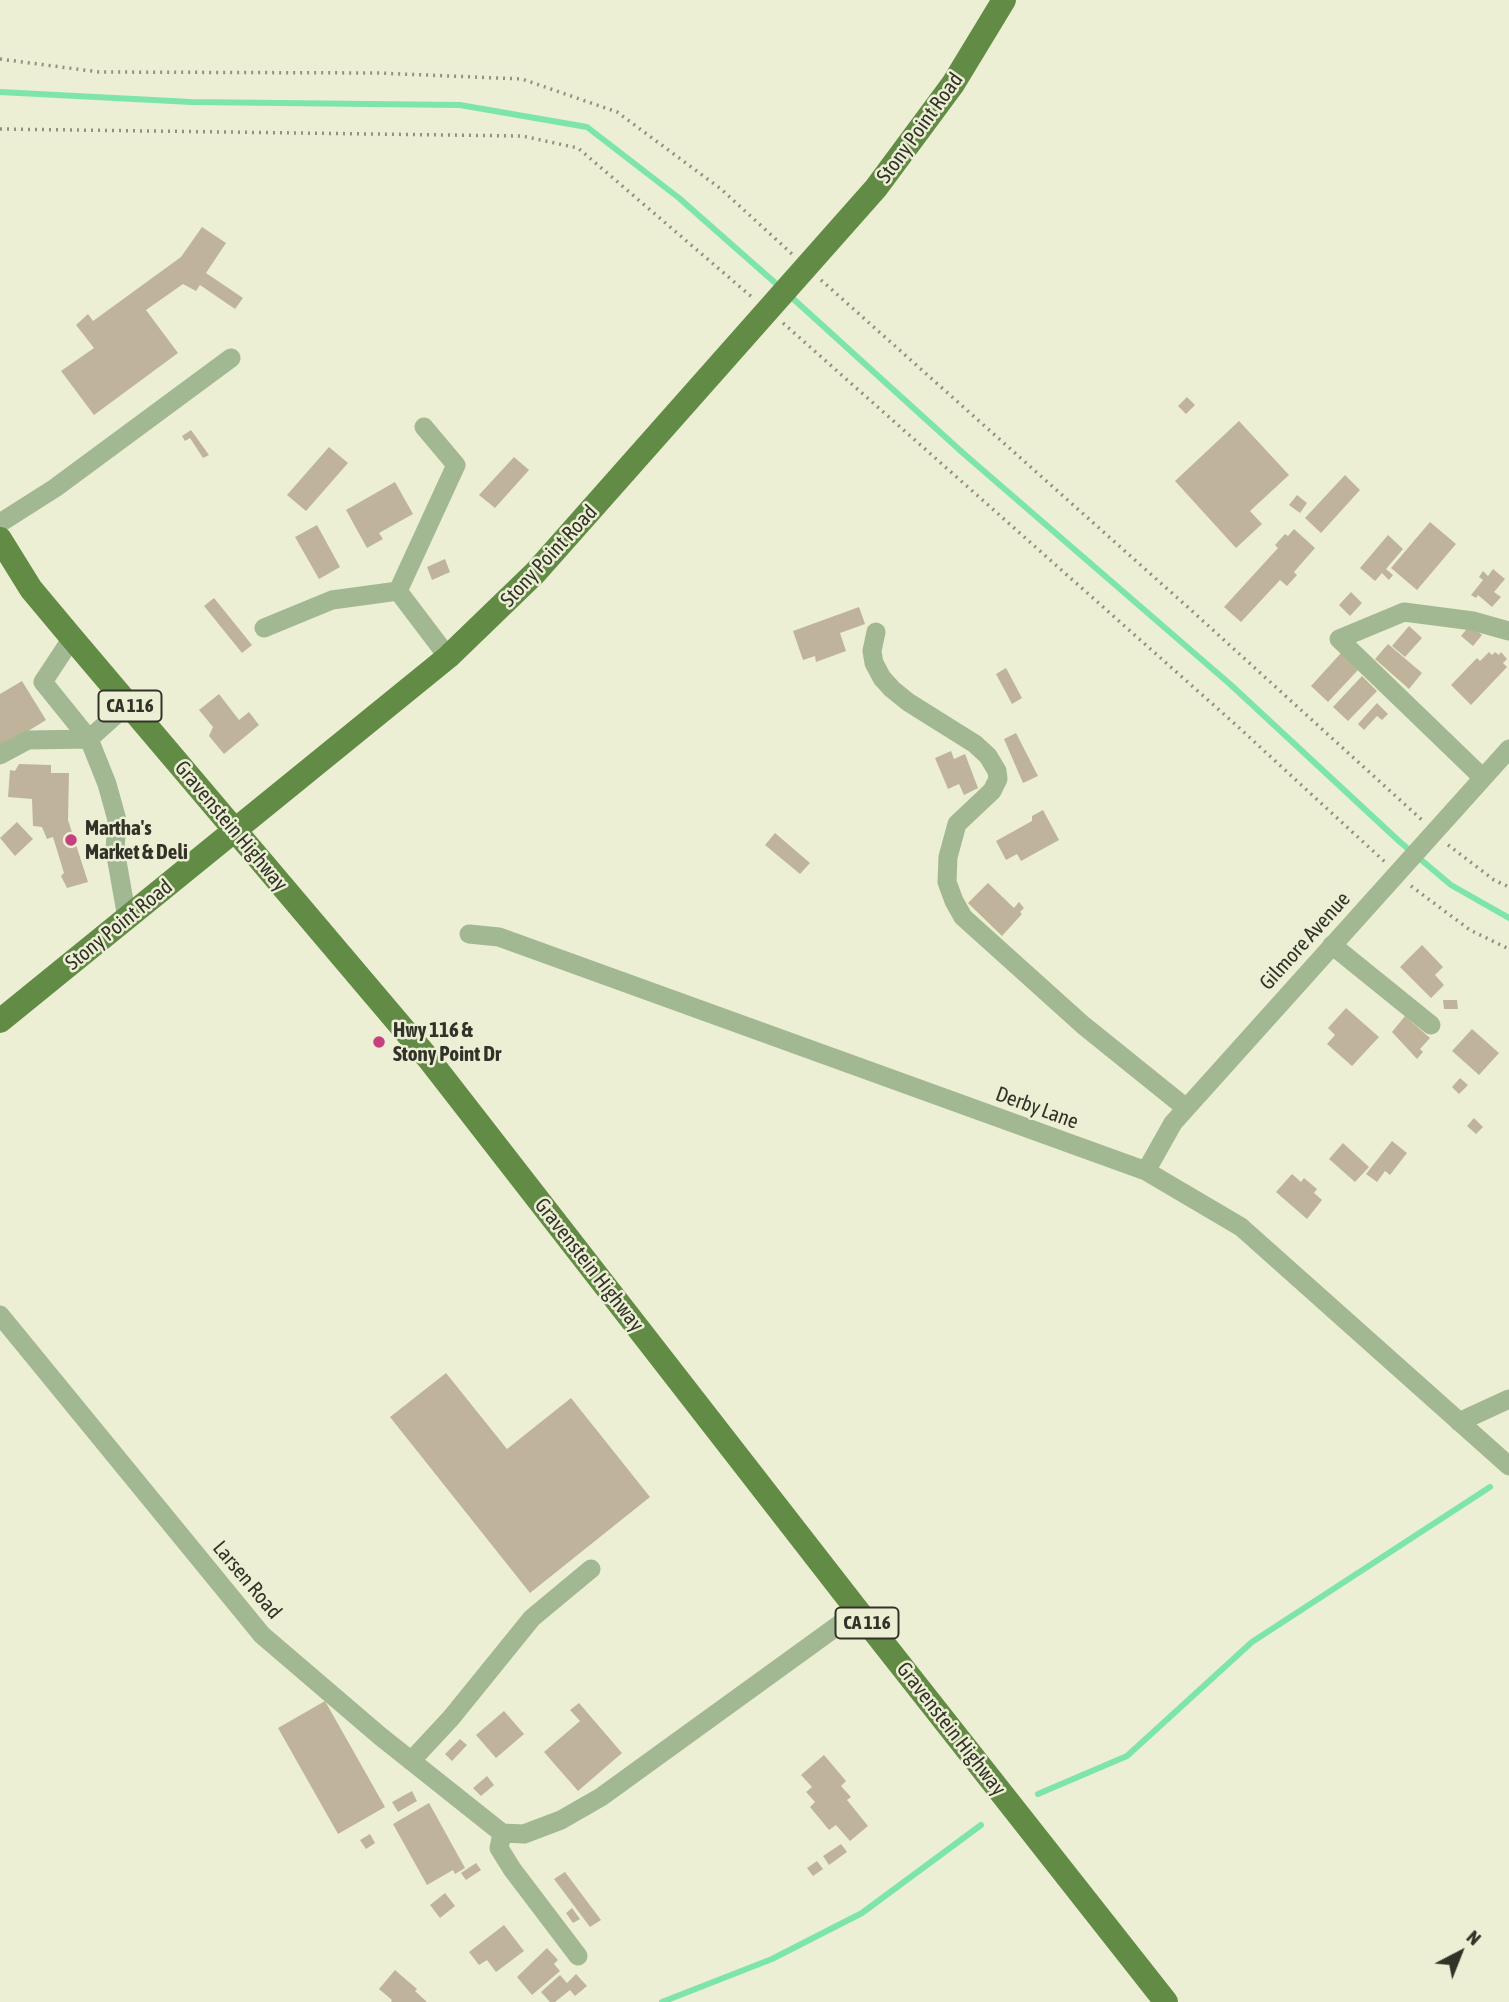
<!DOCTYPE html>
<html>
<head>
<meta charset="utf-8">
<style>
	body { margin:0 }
	#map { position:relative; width:1509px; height:2002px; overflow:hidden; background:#ecefd3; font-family:"Asap Condensed",sans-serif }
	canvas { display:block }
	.north { position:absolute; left:1425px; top:1918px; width:70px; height:70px; -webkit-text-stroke:5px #ecefd3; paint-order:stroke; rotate:42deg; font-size:19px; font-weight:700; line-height:28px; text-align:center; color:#323328 }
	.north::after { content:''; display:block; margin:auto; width:24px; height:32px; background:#323328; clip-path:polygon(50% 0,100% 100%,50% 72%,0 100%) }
</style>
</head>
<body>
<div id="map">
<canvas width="1509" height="2002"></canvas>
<div class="north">N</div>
</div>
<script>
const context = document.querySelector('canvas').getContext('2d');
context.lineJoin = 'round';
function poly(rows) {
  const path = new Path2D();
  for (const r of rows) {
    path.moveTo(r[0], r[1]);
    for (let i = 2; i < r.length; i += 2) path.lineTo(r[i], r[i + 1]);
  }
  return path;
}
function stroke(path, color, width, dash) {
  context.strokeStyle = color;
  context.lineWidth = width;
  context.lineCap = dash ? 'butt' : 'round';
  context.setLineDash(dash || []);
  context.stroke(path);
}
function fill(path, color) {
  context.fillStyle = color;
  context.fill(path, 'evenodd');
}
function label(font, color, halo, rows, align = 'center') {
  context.font = font + ' "Asap Condensed",sans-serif';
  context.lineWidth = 5;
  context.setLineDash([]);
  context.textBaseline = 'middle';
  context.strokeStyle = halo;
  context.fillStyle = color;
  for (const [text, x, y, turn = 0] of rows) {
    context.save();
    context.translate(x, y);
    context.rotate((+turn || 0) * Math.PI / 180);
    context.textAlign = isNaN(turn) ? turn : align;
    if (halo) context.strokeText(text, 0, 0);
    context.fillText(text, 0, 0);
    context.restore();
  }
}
stroke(poly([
	[0,92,191,102,460,105,587,127,679,198,781,288],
	[789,295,963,453,1231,685,1400,842,1451,885,1509,918],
	[1038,1794,1127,1756,1252,1642,1490,1487],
	[662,2002,772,1959,862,1913,981,1825]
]), '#7ee5aa', 6);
fill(poly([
	[202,227,226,243,206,273,243,298,235,309,200,285,196,291,183,284,146,310,178,353,94,415,61,371,94,348,76,325,88,314,93,321,181,257],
	[1187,397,1195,405,1186,414,1178,406],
	[1239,421,1289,475,1250,511,1262,524,1236,548,1175,481],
	[191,430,209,455,203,458,190,438,185,441,182,436],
	[329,447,348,463,306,511,287,495],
	[514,457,529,470,495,508,479,495],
	[1345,475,1360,490,1321,533,1305,518],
	[395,482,413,514,379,533,383,539,367,548,346,510],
	[1297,495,1307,503,1300,513,1289,505],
	[1430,522,1456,544,1417,590,1391,568],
	[317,525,340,567,319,579,295,537],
	[1294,529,1315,548,1294,572,1297,575,1287,586,1280,580,1241,622,1224,607,1278,548,1275,545,1285,534,1288,536],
	[1388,535,1403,549,1386,569,1393,575,1389,580,1382,573,1375,581,1360,568],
	[445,559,450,572,432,580,427,567],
	[1493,569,1505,579,1494,592,1501,597,1492,607,1478,595,1476,598,1471,595,1483,580,1479,577,1483,571,1488,576],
	[1351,592,1362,603,1350,616,1339,605],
	[214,598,252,645,242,653,204,606],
	[859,607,865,624,840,633,846,651,816,662,815,656,803,660,793,631],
	[1470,625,1482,635,1473,646,1461,636],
	[1409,626,1422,638,1405,657,1392,646],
	[1388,644,1422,673,1409,689,1375,659],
	[1489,652,1492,655,1495,652,1499,655,1501,652,1507,659,1503,663,1507,667,1471,705,1451,685,1477,658,1480,661],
	[1341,653,1359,669,1328,702,1311,686],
	[1006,668,1022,698,1012,704,996,674],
	[1362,676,1377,691,1348,721,1333,707],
	[22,681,46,720,7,744,0,746,0,694],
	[219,694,239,720,249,712,259,725,224,754,209,736,213,727,199,710],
	[1377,703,1388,714,1382,720,1377,716,1364,730,1358,724],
	[1016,733,1038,776,1023,783,1004,739],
	[951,751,954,759,965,754,978,788,964,795,959,784,948,789,935,758],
	[19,764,51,765,51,773,69,773,68,820,88,882,67,888,61,876,64,873,53,837,47,839,42,827,33,826,32,799,8,797,10,770,15,771],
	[1043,810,1059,840,1021,861,1017,854,1006,860,996,841,1032,821,1032,816],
	[17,822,33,839,15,856,0,838],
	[775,833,810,863,800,874,765,845],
	[988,883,1014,908,1019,902,1024,908,1020,912,1022,914,1002,936,968,903],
	[1422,945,1443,967,1435,975,1444,985,1431,998,1400,967],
	[1443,1000,1457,1000,1458,1009,1444,1009],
	[1346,1008,1379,1037,1352,1066,1327,1044,1335,1035,1328,1028],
	[1405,1016,1430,1038,1420,1049,1423,1052,1417,1059,1392,1032],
	[1472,1029,1499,1053,1479,1075,1452,1051],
	[1460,1078,1468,1085,1459,1094,1452,1087],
	[1474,1118,1483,1127,1476,1134,1467,1126],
	[1392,1141,1407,1153,1390,1175,1385,1171,1377,1182,1366,1174],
	[1343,1143,1369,1167,1355,1182,1329,1159],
	[1292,1174,1301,1182,1304,1178,1317,1189,1314,1193,1322,1200,1307,1219,1276,1192],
	[446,1373,507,1449,571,1398,650,1497,530,1593,390,1417],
	[325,1701,385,1807,338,1834,278,1728],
	[579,1703,622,1753,578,1791,544,1752,580,1721,570,1710],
	[504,1711,524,1734,496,1758,476,1735],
	[460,1739,467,1745,452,1761,445,1754],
	[824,1755,846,1781,841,1786,851,1797,847,1800,868,1826,850,1841,836,1825,829,1830,810,1807,815,1802,806,1792,812,1787,801,1775],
	[487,1776,494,1785,481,1796,473,1788],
	[412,1791,417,1801,398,1812,392,1802],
	[429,1803,465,1868,455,1874,453,1870,427,1885,393,1824],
	[370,1834,375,1843,366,1849,360,1840],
	[841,1844,847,1852,829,1865,823,1856],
	[817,1861,823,1869,813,1876,807,1868],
	[476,1863,481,1870,466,1880,461,1873],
	[565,1872,601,1920,590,1927,554,1879],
	[445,1893,455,1906,440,1918,430,1905],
	[572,1908,580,1919,573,1923,566,1913],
	[504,1925,524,1951,496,1972,487,1960,479,1965,469,1952],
	[547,1948,558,1960,554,1964,560,1971,532,1995,517,1977],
	[395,1970,417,1989,415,1991,427,2002,391,2002,392,2000,379,1989],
	[576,1974,587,1986,575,1996,570,1990,555,2002,550,2002,541,1992,560,1975,567,1983]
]), '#bfb49b');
stroke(poly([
	[0,59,99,72,378,73,522,79,617,112,721,189,792,254],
	[0,129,522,136,578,148,753,298],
	[821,280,1191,610,1422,820],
	[783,323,1235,724,1385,862],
	[1448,845,1494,880,1509,887],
	[1411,886,1470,930,1509,949]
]), '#90927e', 3.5, [2, 5]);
stroke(poly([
	[424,427,456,465,398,591,448,657],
	[0,523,55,488,231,358],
	[264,628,332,600,398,591],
	[876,632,872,651,874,663,882,678,892,689,908,702,975,744,988,756,997,771,998,779,992,791,957,824,948,857,947,882,954,901,963,917,1083,1025,1186,1108],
	[0,755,28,740,89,739,43,682,72,638],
	[1483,778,1339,639,1404,612,1473,621,1509,631],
	[127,918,115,850,117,820,107,784,89,739,128,704],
	[469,934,499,937,1146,1171,1241,1227,1509,1466],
	[1332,945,1431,1025],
	[1146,1171,1173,1123,1509,749],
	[0,1315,262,1635,380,1736,502,1833],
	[1459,1422,1509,1399],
	[411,1761,451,1718,532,1618,591,1569],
	[502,1833,524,1834,561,1820,601,1797,858,1611],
	[502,1833,499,1848,512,1869,578,1956]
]), '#a1b893', 19);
stroke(poly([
	[0,539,31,589,72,638,428,1058,858,1611,1166,2002],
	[0,1021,448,657,535,573,876,188,953,84,1004,0]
]), '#628b46', 24);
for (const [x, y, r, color] of [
	[71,840,7,"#c6407f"],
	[379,1042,7,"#c6407f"]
]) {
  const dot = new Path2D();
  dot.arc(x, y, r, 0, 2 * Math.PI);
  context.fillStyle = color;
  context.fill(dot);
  stroke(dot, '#ecefd3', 2.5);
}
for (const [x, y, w] of [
	[130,706,63],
	[867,1623,63]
]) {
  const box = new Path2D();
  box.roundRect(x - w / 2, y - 15.5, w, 31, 5);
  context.fillStyle = '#ecefd3';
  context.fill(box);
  stroke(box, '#323328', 2);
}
label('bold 19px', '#323328', null, [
	["CA 116",130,706],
	["CA 116",867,1623]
]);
label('21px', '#323328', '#ecefd3', [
	["Stony Point Road",920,128,-54],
	["Stony Point Road",549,556,-47],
	["Gravenstein Highway",231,826,50],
	["Stony Point Road",119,925,-39],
	["Gilmore Avenue",1305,941,-48],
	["Derby Lane",1037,1108,20],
	["Gravenstein Highway",589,1265,52],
	["Larsen Road",247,1580,50],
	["Gravenstein Highway",951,1729,52]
]);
label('bold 21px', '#323328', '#ecefd3', [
	["Martha's",85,828],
	["Market & Deli",85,852],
	["Hwy 116 &",393,1030],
	["Stony Point Dr",393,1054]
], 'left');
</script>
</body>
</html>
